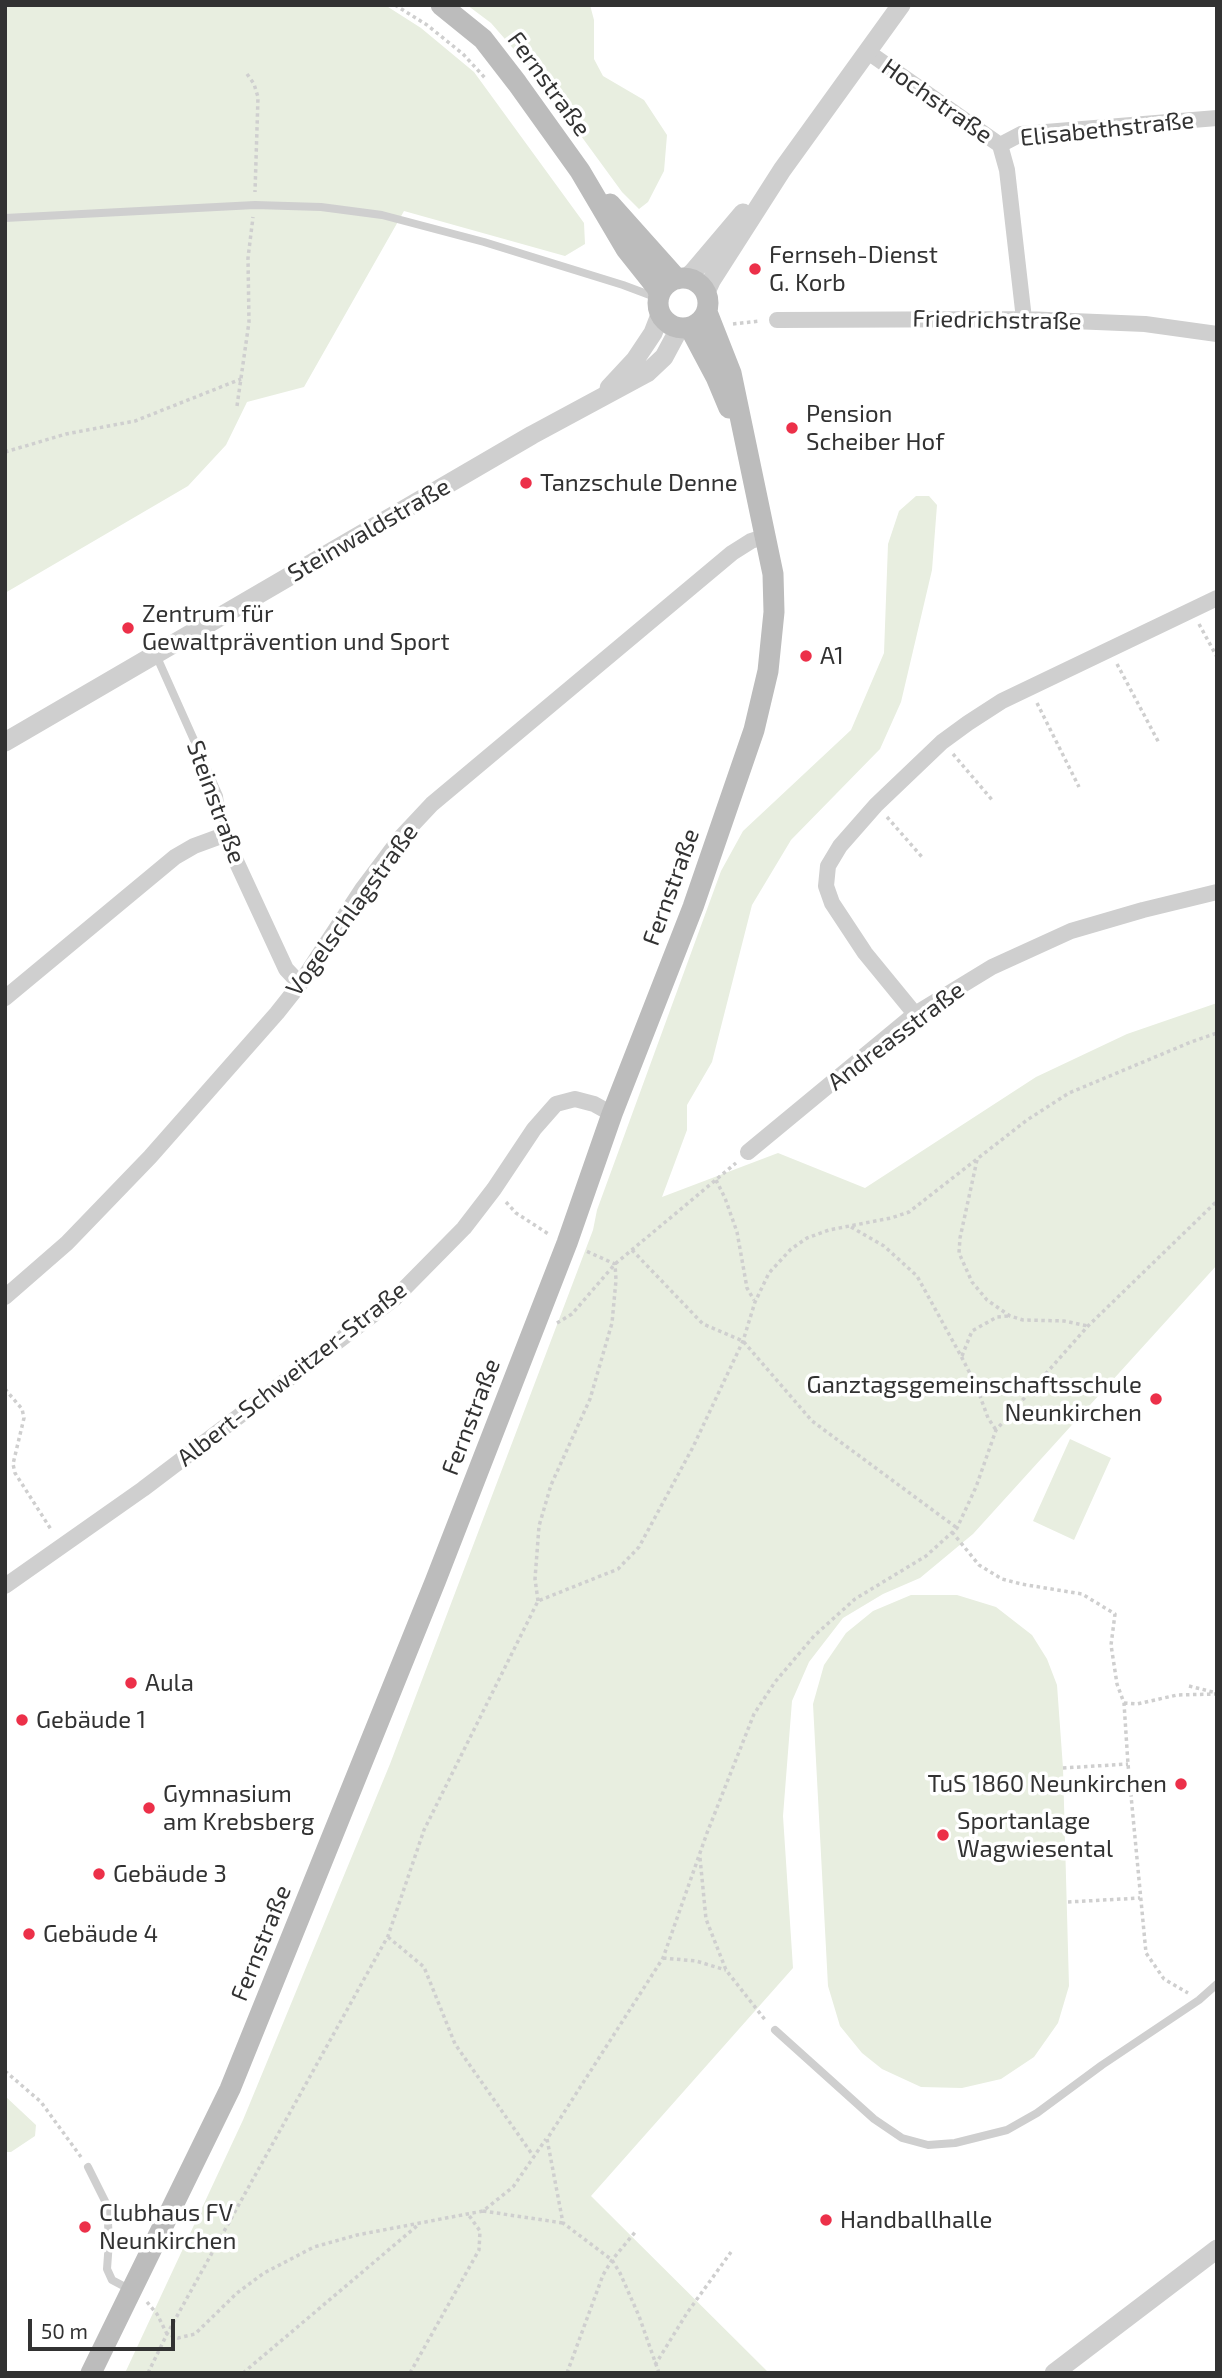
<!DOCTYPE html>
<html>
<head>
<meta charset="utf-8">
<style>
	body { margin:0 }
	#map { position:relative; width:1222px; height:2378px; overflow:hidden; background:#fff; font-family:"Exo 2",sans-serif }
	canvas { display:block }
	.frame { position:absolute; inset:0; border:7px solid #323232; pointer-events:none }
	.scale { position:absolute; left:28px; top:2319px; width:147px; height:32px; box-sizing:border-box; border:4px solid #323232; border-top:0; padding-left:9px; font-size:21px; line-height:24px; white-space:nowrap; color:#323232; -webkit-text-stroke:5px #fff; paint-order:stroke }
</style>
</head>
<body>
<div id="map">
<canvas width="1222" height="2378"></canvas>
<div class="frame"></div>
<div class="scale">50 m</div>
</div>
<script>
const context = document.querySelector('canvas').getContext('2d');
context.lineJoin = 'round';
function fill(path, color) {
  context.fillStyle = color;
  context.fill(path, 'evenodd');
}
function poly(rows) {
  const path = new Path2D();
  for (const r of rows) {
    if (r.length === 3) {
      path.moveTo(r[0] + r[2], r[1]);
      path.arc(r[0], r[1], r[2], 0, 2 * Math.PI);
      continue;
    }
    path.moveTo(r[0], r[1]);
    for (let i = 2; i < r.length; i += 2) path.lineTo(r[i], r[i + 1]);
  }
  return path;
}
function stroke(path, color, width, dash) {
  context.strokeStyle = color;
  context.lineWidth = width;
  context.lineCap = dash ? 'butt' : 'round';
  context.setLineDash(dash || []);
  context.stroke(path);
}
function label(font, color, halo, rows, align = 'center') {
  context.font = font + ' "Exo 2",sans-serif';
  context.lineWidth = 7;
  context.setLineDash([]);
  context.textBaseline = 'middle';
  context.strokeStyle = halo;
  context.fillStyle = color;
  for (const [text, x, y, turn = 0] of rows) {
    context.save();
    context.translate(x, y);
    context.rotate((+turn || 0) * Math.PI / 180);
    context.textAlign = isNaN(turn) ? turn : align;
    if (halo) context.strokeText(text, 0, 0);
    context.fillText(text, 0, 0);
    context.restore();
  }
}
fill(poly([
	[5,5,385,5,421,28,474,72,584,223,585,244,565,256,404,211,304,387,247,402,226,445,188,486,5,593],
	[467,5,590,5,594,20,594,59,603,76,644,100,667,135,664,171,648,202,639,209,622,192,538,77,491,23],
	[916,496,929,496,937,505,932,570,901,702,880,749,791,840,752,905,712,1062,687,1105,687,1130,662,1197,778,1153,865,1188,1036,1077,1127,1034,1217,1003,1217,1265,973,1534,920,1578,883,1594,843,1618,809,1662,792,1701,783,1816,793,1968,591,2196,769,2373,125,2373,243,2120,390,1764,593,1230,597,1210,721,871,743,831,851,730,884,653,888,544,899,511],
	[1070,1439,1111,1458,1074,1540,1033,1521],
	[911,1595,957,1595,996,1607,1032,1635,1047,1659,1057,1685,1063,1768,1069,1986,1058,2023,1034,2057,1001,2079,962,2088,921,2087,882,2069,862,2053,840,2026,828,1986,813,1704,824,1665,846,1633,873,1611],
	[5,2096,36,2125,35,2136,11,2152,5,2152]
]), '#e8eee0');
stroke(poly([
	[395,5,427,25,463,54,486,79],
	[247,74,254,84,258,97,255,192],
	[733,324,760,321],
	[237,406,249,322,248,258,253,217],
	[5,452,66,434,135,421,241,379],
	[1199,624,1217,657],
	[1117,664,1159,743],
	[1037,703,1079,787],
	[953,754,993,801],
	[887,817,922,857],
	[977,1160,960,1238,959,1253,972,1282,987,1300,1010,1316,1023,1320,1064,1321,1088,1326],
	[716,1180,725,1198,737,1232,747,1288,754,1300],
	[506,1202,516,1213,550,1235],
	[851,1227,884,1246,917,1276,961,1356,976,1385,988,1418,996,1430],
	[632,1250,703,1324,743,1341,812,1421,957,1528],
	[557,1323,572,1314,615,1264,736,1163],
	[962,1356,972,1331,997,1317,1008,1316],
	[5,1389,22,1409,24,1418,13,1464,15,1473,52,1531],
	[952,1532,979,1565,1002,1579,1021,1584,1082,1594,1115,1614,1111,1645,1117,1684,1124,1703,1128,1764,1146,1953,1164,1979,1188,1993],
	[538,1601,535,1579,539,1526,551,1485,590,1399,612,1323,616,1280,615,1264,586,1251],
	[1189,1686,1217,1693],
	[1124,1703,1137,1704,1177,1695,1217,1694],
	[1063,1768,1128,1764],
	[700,1858,706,1919,726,1970,766,2021],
	[1068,1902,1140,1898],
	[388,1937,424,1967,455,2044,534,2157],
	[663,1958,696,1961,726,1970],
	[5,2071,41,2102,81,2157],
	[483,2211,563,2223],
	[147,2302,157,2314,167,2334,178,2338,195,2334,237,2293,264,2273,314,2247,357,2235,483,2211,513,2187,546,2139],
	[655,2365,687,2313,731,2252],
	[148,2373,167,2334,388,1936,424,1830,538,1601,618,1569,639,1547,693,1447,743,1341,755,1302,769,1273,791,1249,807,1238,829,1230,891,1218,909,1212,1027,1120,1069,1093,1191,1042,1217,1033],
	[243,2373,418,2225],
	[410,2373,479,2250,480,2231,468,2214],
	[567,2373,603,2275,612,2260,636,2231],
	[659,2373,639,2316,620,2273,612,2260,563,2223,547,2139,663,1958,707,1833,754,1714,775,1682,814,1636,855,1599,926,1556,957,1528,976,1487,996,1430,1088,1326,1217,1201]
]), '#cfcfcf', 3.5, [3.5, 3.5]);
stroke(poly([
	[5,218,255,205,321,207,382,215,484,242,623,285,655,297],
	[156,655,219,796,224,835],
	[775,2030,874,2119,902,2138,928,2145,955,2143,1007,2130,1037,2113,1102,2065,1199,2000,1217,1984],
	[88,2167,107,2205,109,2241,107,2269,112,2280,131,2290]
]), '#cfcfcf', 8);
stroke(poly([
	[868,52,1000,145,1007,170,1024,319],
	[1000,145,1021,134,1217,118],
	[777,320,1024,319,1145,324,1217,334],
	[5,998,175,857,194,846,224,835,286,969,300,984],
	[915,1014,865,953,832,903,826,886,828,866,840,846,876,805,942,742,968,723,1002,701,1217,598],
	[748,1152,915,1014,992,967,1071,931,1143,910,1217,892],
	[5,1297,67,1243,150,1157,277,1013,300,984,363,888,402,836,432,804,732,553,751,541,766,536],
	[5,1586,143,1489,395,1298,464,1228,494,1189,534,1129,556,1104,575,1099,594,1104,612,1114]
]), '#cfcfcf', 16);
stroke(poly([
	[686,278,693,272,743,213],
	[706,292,711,281,782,170,901,5],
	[609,388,635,360,653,333,660,315],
	[5,742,532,435,647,373,664,357,679,329],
	[1054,2373,1217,2249]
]), '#cfcfcf', 19);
stroke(poly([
	[441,5,483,39,517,83,580,171,626,249,657,288,659,294],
	[610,204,677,279],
	[683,303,25],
	[690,328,716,377,729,408],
	[91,2373,230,2089,435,1582,567,1243,612,1114,693,907,754,730,768,671,774,612,773,574,731,373,707,312]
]), '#bcbcbc', 21);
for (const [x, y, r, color] of [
	[755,269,7,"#ec3049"],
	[792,428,7,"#ec3049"],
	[526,483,7,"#ec3049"],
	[128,628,7,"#ec3049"],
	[806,656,7,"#ec3049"],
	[1156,1399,7,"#ec3049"],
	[131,1683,7,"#ec3049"],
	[22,1720,7,"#ec3049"],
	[1181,1784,7,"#ec3049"],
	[149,1808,7,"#ec3049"],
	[943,1835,7,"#ec3049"],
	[99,1874,7,"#ec3049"],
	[29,1934,7,"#ec3049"],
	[826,2220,7,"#ec3049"],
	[85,2227,7,"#ec3049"]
]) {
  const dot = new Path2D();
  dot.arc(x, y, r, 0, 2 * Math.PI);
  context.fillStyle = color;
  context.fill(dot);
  stroke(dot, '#fff', 2.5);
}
label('24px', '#323232', '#fff', [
	["Fernstraße",549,84,54],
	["Hochstraße",937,101,35],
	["Elisabethstraße",1107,129,-6],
	["Friedrichstraße",997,320,1],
	["Steinwaldstraße",369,530,-30],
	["Steinstraße",216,802,70],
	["Fernstraße",671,887,-70],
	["Vogelschlagstraße",352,910,-54],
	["Andreasstraße",896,1036,-37],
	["Albert-Schweitzer-Straße",292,1374,-38],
	["Fernstraße",471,1417,-69],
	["Fernstraße",261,1943,-68]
]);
label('24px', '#323232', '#fff', [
	["Fernseh-Dienst",769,255],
	["G. Korb",769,283],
	["Pension",806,414],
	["Scheiber Hof",806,442],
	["Tanzschule Denne",540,483],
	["Zentrum für",142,614],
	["Gewaltprävention und Sport",142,642],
	["A1",820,656],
	["Ganztagsgemeinschaftsschule",1142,1385,"right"],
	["Neunkirchen",1142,1413,"right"],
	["Aula",145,1683],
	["Gebäude 1",36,1720],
	["TuS 1860 Neunkirchen",1167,1784,"right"],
	["Gymnasium",163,1794],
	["am Krebsberg",163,1822],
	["Sportanlage",957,1821],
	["Wagwiesental",957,1849],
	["Gebäude 3",113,1874],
	["Gebäude 4",43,1934],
	["Clubhaus FV",99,2213],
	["Neunkirchen",99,2241],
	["Handballhalle",840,2220]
], 'left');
</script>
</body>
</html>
